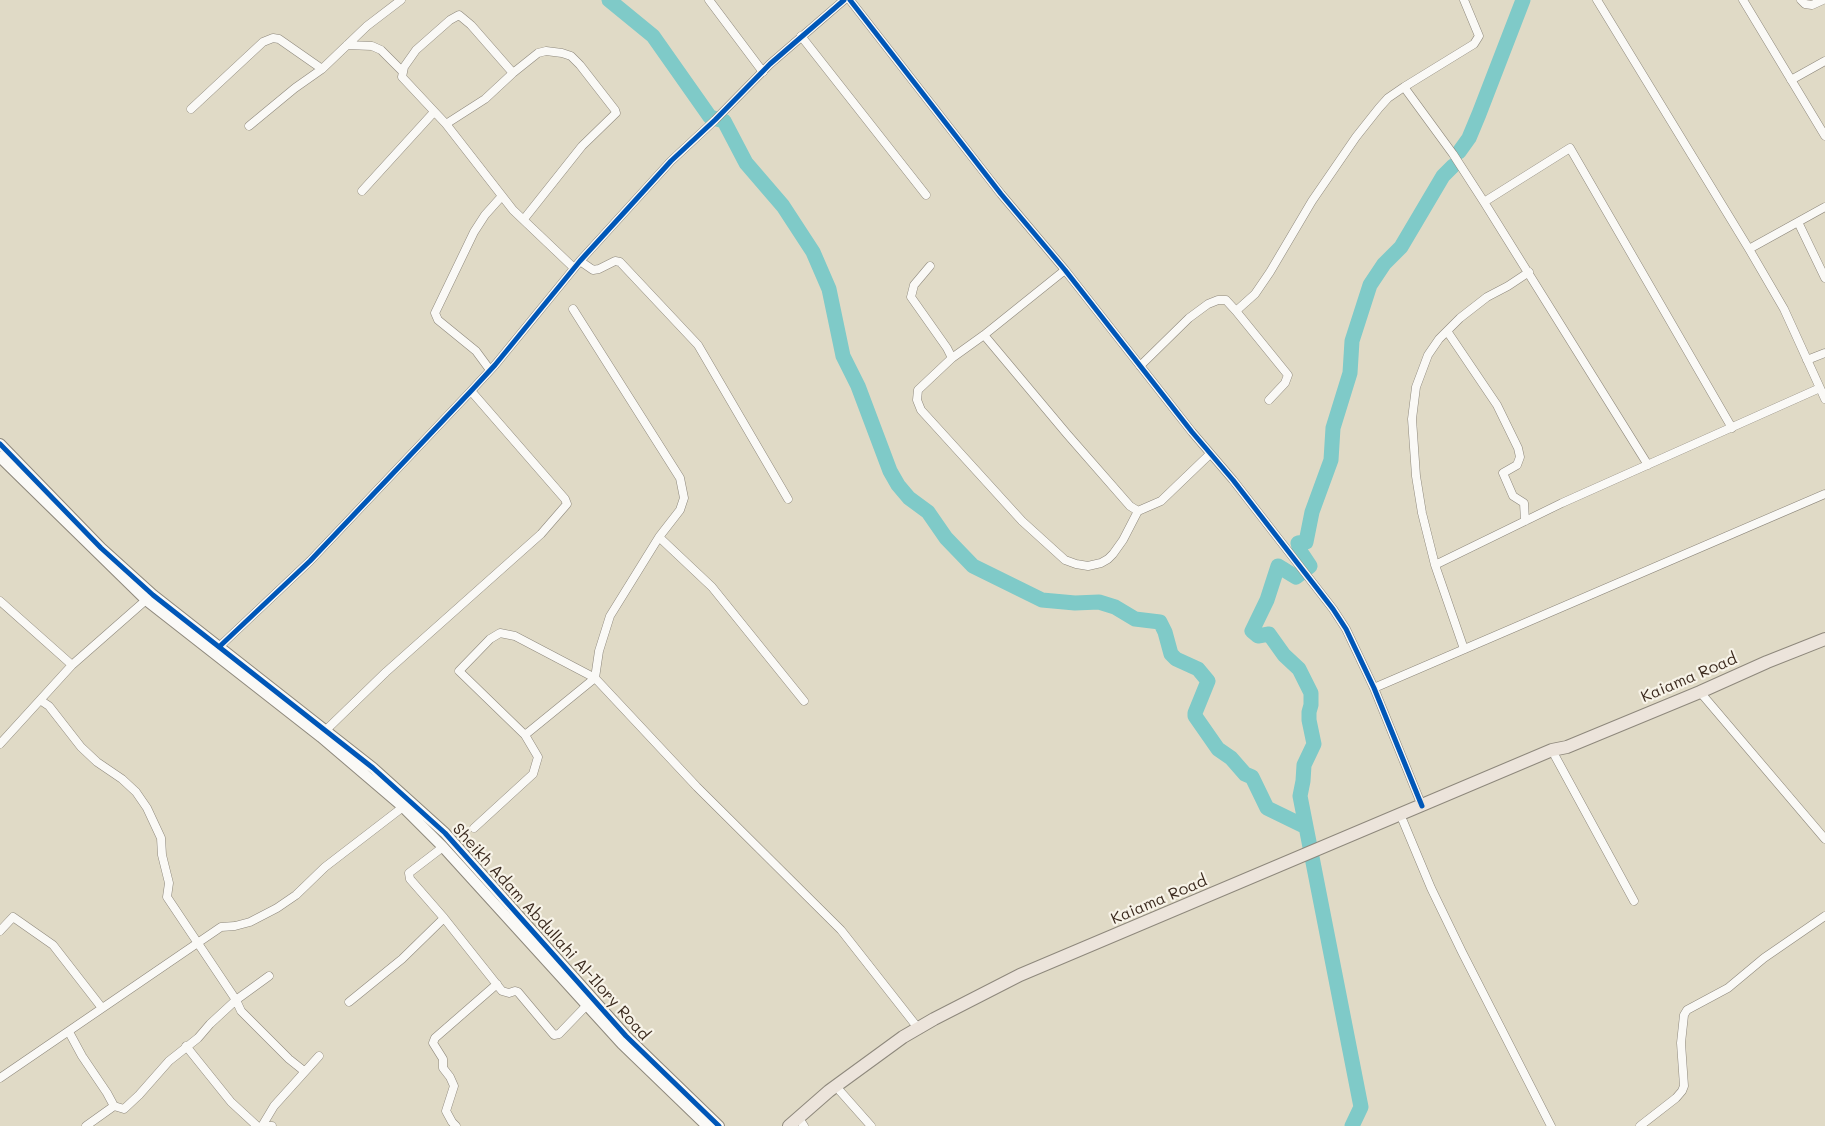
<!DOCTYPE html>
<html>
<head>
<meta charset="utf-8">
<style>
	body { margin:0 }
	canvas { display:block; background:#e0dac6 }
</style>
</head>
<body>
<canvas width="1825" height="1126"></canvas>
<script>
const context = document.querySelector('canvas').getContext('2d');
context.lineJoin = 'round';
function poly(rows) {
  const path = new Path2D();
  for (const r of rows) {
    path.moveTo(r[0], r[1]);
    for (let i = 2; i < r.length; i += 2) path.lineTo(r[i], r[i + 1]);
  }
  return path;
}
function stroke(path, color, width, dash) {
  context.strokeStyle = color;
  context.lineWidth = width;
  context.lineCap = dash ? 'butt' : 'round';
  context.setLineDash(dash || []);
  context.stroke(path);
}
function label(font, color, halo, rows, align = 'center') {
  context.font = font + ' Mali,sans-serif';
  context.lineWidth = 4.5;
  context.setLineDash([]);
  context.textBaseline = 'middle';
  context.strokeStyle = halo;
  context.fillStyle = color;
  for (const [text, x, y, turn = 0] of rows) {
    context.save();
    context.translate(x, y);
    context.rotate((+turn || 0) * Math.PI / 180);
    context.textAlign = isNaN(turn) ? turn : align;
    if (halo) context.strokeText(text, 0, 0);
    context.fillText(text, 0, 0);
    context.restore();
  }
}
stroke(poly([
	[609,0,653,36,710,117,724,121,746,163,783,206,813,252,829,289,843,356,858,386,890,471,898,485,909,498,928,512,946,538,973,566,1042,600,1075,603,1099,602,1115,607,1135,619,1160,622,1165,632,1171,654,1176,659,1198,669,1208,681,1195,713,1195,716,1218,749,1231,758,1245,774,1252,777,1267,808,1306,827],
	[1459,152,1469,138,1479,114,1523,0],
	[1352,1126,1361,1107,1300,796,1303,781,1304,765,1314,744,1309,720,1309,712,1311,705,1311,693,1299,669,1284,655,1269,634,1258,636,1252,631,1267,600,1278,566,1296,577,1310,566,1300,551,1298,543,1306,542,1312,512,1331,460,1333,428,1350,373,1352,341,1370,285,1384,264,1401,247,1443,176,1453,166]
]), '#7fcac8', 15);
const minor = poly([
	[709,0,763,72],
	[850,0,1001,194,1065,270,1192,432,1233,480,1333,609,1346,629,1374,688,1422,806],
	[1597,0,1749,249,1784,309,1825,399],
	[1743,0,1825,136],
	[1801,0,1805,4,1812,5,1823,0],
	[801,36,926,195],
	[347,45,372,46,381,50,402,71],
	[513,73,471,25,459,15,450,20,416,50,404,67,402,77,446,124,513,210,574,268],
	[1791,80,1825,61],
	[1404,87,1453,154,1484,202,1648,465],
	[191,109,263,42,273,38,279,39,322,69],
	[446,124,485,99,513,73,538,53,546,51,562,53,571,56,580,65,615,110,616,113,582,146,524,219],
	[249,126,295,88,322,69,367,26,401,0],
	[362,191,434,112],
	[1484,202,1570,148,1732,428],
	[1798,222,1825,278],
	[1749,249,1825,207],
	[580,261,593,270,599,269,615,261,620,262,698,345,788,499],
	[930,266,914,285,911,297,947,348,952,358],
	[1065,270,984,335,952,358,918,390,917,400,921,410,1022,521,1065,560,1076,564,1088,566,1101,563,1108,559,1113,554,1123,540,1138,511,1161,501,1210,454],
	[1236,311,1288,375,1285,383,1269,400],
	[1447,331,1497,405,1518,448,1520,457,1517,465,1503,473,1513,496,1524,503,1525,521],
	[984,335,1067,434,1130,506,1138,511],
	[1807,360,1825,353],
	[1140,366,1189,318,1208,304,1218,300,1226,300,1236,311,1255,294,1270,272,1312,201,1356,137,1379,108,1388,98,1404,87,1474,44,1479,36,1464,0],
	[490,370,476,351,438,320,435,313,474,232,485,215,502,196],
	[659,537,712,587,804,701],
	[1435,565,1562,503,1820,388],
	[0,601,72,665],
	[219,647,310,561,471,391,495,365,580,261,671,161,715,120,770,64,844,0],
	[1464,649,1435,565,1422,513,1416,476,1412,419,1416,387,1428,355,1439,339,1460,318,1487,297,1508,286,1529,272],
	[1374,688,1825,494],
	[1700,692,1825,839],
	[40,700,49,706,81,747,97,762,122,779,136,792,147,808,161,838,162,855,169,883,167,897,236,1000,241,1011,289,1059,304,1071],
	[325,731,386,672,541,534,567,504,565,499,471,391],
	[525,735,459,671,490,639,500,633,515,636,595,678,697,787,841,930,918,1028],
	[0,744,72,665,146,600],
	[1555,756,1634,901],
	[1403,821,1431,888,1462,952,1551,1126],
	[474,828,533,774,538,757,525,735,595,678,599,651,610,616,659,537,680,510,684,498,680,478,573,309],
	[443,847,409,873,410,879,444,918,502,991,509,993,515,991,518,992,554,1035,559,1034,586,1006],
	[0,931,13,917,53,945,102,1008],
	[349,1002,402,959,444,918],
	[69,1032,82,1056,107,1093,114,1106,124,1109,139,1095,169,1061,198,1038,210,1024,236,1000,269,976],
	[186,1046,231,1102,257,1126],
	[0,1078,221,927,235,926,250,922,277,908,296,895,325,867,403,807],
	[840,1091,871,1126],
	[802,1123,804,1126],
	[86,1126,114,1106],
	[262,1126,274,1106,319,1056],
	[269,1126,272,1126],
	[456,1126,452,1122,446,1111,454,1086,450,1077,443,1068,443,1059,433,1043,435,1038,497,984],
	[1640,1126,1676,1098,1682,1091,1684,1086,1681,1043,1684,1015,1687,1010,1728,988,1764,958,1825,916]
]);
const tertiary = poly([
	[0,444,101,548,153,595,373,768,445,833,626,1036,719,1126],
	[0,457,146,600,321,737,403,807,443,847,622,1044,707,1126]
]);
const trunk = poly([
	[789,1126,829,1091,903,1037,934,1019,1020,975,1552,750,1567,747,1700,692,1767,662,1825,639]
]);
stroke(minor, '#8e887c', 9);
stroke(tertiary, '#8e887c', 12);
stroke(trunk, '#8e887c', 14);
stroke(minor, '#faf9f6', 8);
stroke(tertiary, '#faf9f6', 10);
stroke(trunk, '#ece4db', 12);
stroke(poly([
	[850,0,1001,194,1065,270,1192,432,1233,480,1333,609,1346,629,1374,688,1422,806],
	[0,444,101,548,153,595,373,768,445,833,626,1036,719,1126],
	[219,647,310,561,471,391,495,365,580,261,671,161,715,120,770,64,844,0]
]), '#0057b8', 5);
label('16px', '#3b2a1e', '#f7f3e8', [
	["Kaiama Road",1689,678,-23],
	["Kaiama Road",1159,900,-23],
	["Sheikh Adam Abdullahi Al-Ilory Road",551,932,48]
]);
</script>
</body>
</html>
